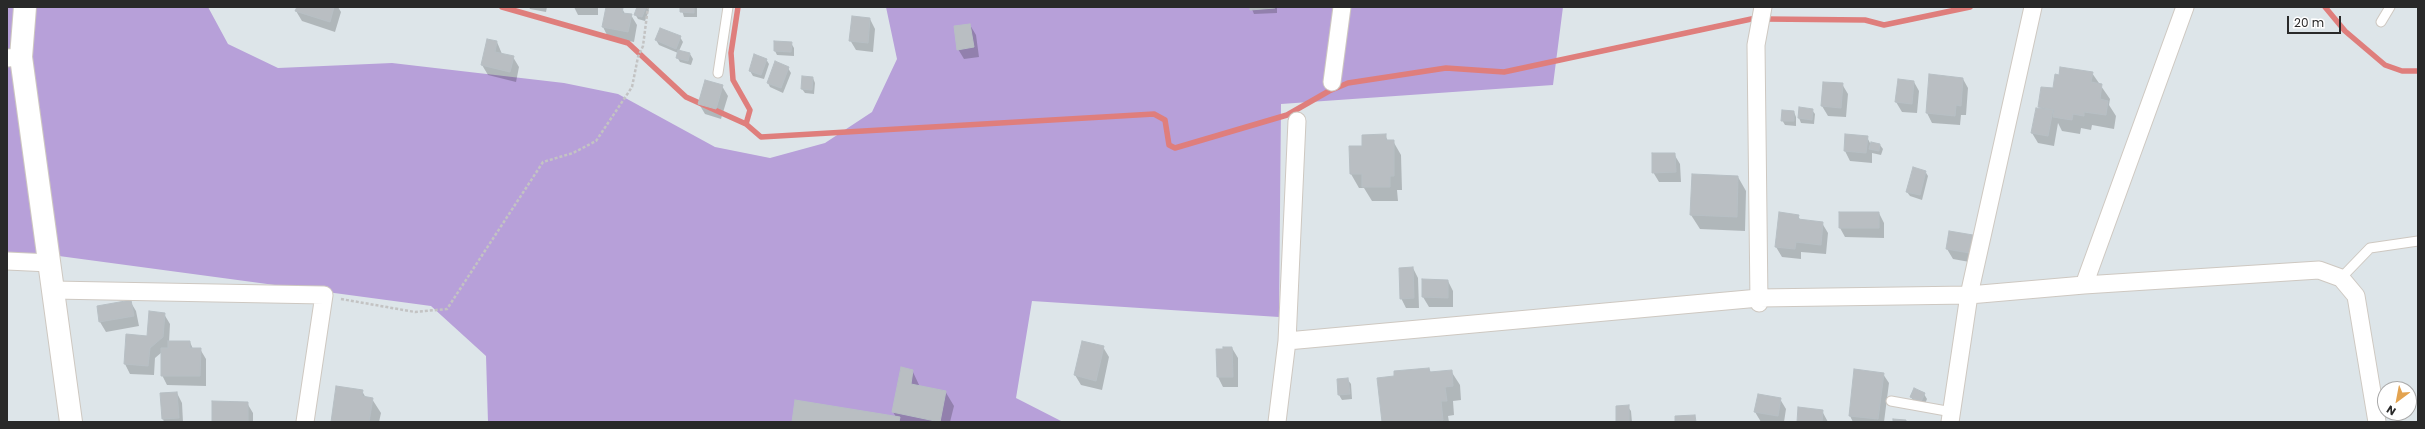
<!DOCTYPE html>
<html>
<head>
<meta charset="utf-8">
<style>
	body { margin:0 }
	#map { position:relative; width:2425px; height:429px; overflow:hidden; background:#dde5e9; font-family:Poppins,sans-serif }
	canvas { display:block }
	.frame { position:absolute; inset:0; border:8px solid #292929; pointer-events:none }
	.north { position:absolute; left:2377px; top:381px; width:40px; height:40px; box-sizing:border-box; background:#fff; border:1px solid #a9a9a9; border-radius:50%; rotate:212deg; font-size:11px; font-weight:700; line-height:16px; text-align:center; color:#292929 }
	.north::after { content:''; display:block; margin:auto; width:14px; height:18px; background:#e3a350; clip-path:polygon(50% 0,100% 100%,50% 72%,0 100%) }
	.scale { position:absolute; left:2287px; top:16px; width:54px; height:18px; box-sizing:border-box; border:2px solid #292929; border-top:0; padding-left:5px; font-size:12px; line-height:14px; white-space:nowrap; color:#292929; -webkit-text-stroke:3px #fff; paint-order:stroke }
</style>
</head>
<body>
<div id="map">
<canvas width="2425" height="429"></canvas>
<div class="frame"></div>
<div class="north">N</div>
<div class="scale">20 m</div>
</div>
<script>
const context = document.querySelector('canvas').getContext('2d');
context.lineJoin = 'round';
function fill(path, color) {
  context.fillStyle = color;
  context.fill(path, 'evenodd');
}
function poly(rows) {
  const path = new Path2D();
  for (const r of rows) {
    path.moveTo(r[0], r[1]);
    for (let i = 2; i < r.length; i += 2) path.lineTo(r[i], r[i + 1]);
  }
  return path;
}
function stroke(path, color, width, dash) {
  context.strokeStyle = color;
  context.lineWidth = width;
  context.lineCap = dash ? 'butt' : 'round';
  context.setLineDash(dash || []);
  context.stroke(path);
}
fill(poly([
	[7,7,208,7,228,44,278,68,392,63,564,83,618,94,715,147,770,158,825,143,872,112,897,59,886,7,1563,7,1553,85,1281,104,1279,317,1032,301,1016,398,1063,422,488,422,486,356,431,306,59,256,7,253]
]), '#b7a0d9');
fill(poly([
	[298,7,338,7,341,12,335,32,302,21,296,11],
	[529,7,547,7,546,12,530,9],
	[574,7,598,7,598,15,578,15],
	[607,7,622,8,625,14,631,15,637,25,634,42,608,37,603,27],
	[638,7,647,7,649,10,645,21,638,19,635,14],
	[681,7,697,7,697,17,684,17],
	[1251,7,1277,7,1277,13,1254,14],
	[870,19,875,29,873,52,856,50,850,40],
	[970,25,976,35,979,57,964,59,958,49],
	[680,37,683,42,679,51,690,54,693,59,691,65,680,62,677,57,678,53,659,45,656,40],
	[487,40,497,42,502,54,513,57,519,67,516,82,488,75,482,65],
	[791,43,794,48,794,56,777,55,775,51],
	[766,59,769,64,764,79,753,76,750,71],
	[788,68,791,73,783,93,770,87,768,83],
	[2092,73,2110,99,2109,105,2116,116,2114,129,2092,125,2091,130,2081,128,2080,134,2062,131,2058,123,2054,146,2038,143,2032,133,2040,109,2042,88,2054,90,2060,76],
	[813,78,815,83,814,94,805,93,802,89],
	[1963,79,1968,88,1966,115,1961,115,1960,125,1932,123,1927,113],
	[1914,82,1919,91,1917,113,1902,112,1896,102],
	[1842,84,1848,94,1846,117,1828,116,1822,106],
	[722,86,728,96,721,119,705,114,699,104],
	[1812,110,1815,114,1814,124,1801,123,1799,118],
	[1794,112,1796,117,1796,126,1785,125,1782,120],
	[1385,135,1388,141,1393,141,1401,155,1402,190,1397,190,1398,201,1372,201,1364,188,1359,188,1351,174,1363,147],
	[1867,137,1870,143,1880,145,1883,149,1881,155,1872,153,1872,163,1850,161,1845,151],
	[1674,154,1680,164,1681,182,1659,182,1653,172],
	[1925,171,1928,176,1922,200,1910,196,1907,192],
	[1693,175,1738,177,1746,191,1745,231,1700,229,1691,215],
	[1879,213,1884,223,1884,238,1845,237,1840,228],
	[1798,216,1801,221,1822,223,1828,233,1826,254,1801,252,1801,259,1782,257,1776,247],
	[1949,232,1972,236,1978,246,1975,263,1953,259,1947,249],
	[1413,268,1418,278,1419,308,1406,308,1401,298],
	[1448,281,1453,291,1453,307,1429,307,1423,297],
	[130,301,136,311,139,326,106,332,100,322],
	[164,314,170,324,169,342,190,342,193,349,200,349,206,359,206,386,167,385,162,375,162,352,155,358,154,375,130,374,125,364],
	[1103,347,1109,357,1102,390,1081,385,1075,375],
	[1232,348,1238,358,1238,387,1223,387,1218,377,1217,350],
	[901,368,912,370,920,387,945,391,954,406,950,422,793,422,896,417,893,412],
	[1429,369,1431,373,1451,371,1460,385,1461,400,1453,401,1454,415,1448,416,1449,422,1383,422,1378,379,1396,377],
	[1883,374,1889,383,1884,422,1853,422,1850,416],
	[1348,380,1351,384,1352,399,1342,400,1339,395],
	[362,391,366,398,372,399,381,413,379,422,332,422],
	[177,393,182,403,183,422,164,422,163,419],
	[1924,394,1927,399,1924,406,1914,402,1911,397],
	[1780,399,1786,409,1784,422,1761,422,1755,412],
	[213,402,247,403,253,413,253,422,213,422],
	[1628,407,1631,411,1632,422,1617,422],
	[1822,411,1828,422,1798,422]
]), '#0003');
stroke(poly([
	[502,7,628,43,686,97,746,124],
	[738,7,731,53,733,80,750,110,746,124,761,137,1154,114,1165,120,1169,145,1175,148,1287,115,1329,91,1348,83,1446,68,1504,72,1756,18],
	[2325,7,2345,31,2385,65,2402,71,2418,71],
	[1765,19,1865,20,1884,25,1970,7]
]), '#df7e7c', 5.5);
const building = poly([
	[297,7,334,7,330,22,295,11,297,7],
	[606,7,623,8,622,13,632,14,628,32,602,27,606,7],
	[637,7,646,7,642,17,634,15,637,7],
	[680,7,694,7,694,13,680,12,680,7],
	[1250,7,1275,7,1275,8,1250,10,1250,7],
	[852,16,870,18,868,43,849,41,852,16],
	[970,24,974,47,957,50,954,26,970,24],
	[660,28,681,36,676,49,655,40,660,28],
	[487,39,497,41,495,52,514,56,510,72,481,65,487,39],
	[774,41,792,42,791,52,774,51,774,41],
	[678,50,690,53,688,61,676,58,678,50],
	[754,54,767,59,761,75,749,71,754,54],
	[775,61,789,67,781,88,767,83,775,61],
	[2060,67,2093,72,2091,82,2102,84,2100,99,2108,101,2106,115,2084,112,2084,116,2073,114,2072,120,2053,117,2054,110,2038,107,2041,87,2053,88,2055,74,2059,75,2060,67],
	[1929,74,1963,78,1961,106,1956,105,1955,116,1926,113,1929,74],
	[802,76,813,77,812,90,801,89,802,76],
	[1898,79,1914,81,1912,104,1895,102,1898,79],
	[705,80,723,85,716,109,698,104,705,80],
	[1823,82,1843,83,1841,108,1821,106,1823,82],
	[1799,107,1813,109,1812,120,1798,118,1799,107],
	[2036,108,2053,110,2048,136,2031,133,2036,108],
	[1782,110,1794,111,1794,121,1781,121,1782,110],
	[1386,134,1386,140,1394,140,1394,176,1390,176,1390,187,1362,187,1362,174,1350,174,1349,146,1362,146,1362,135,1386,134],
	[1845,134,1868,136,1866,153,1844,151,1845,134],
	[1871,142,1880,144,1879,151,1869,149,1871,142],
	[1652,153,1675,153,1676,172,1652,173,1652,153],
	[1913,167,1926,171,1920,195,1906,192,1913,167],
	[1692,174,1738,176,1737,217,1690,215,1692,174],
	[1779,212,1799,215,1798,219,1823,222,1821,245,1796,242,1795,249,1775,247,1779,212],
	[1839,212,1879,212,1879,228,1839,228,1839,212],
	[1949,231,1973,235,1970,253,1946,249,1949,231],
	[1413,267,1414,298,1400,299,1399,268,1413,267],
	[1422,279,1448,280,1448,298,1422,297,1422,279],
	[131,300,134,316,99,322,97,306,131,300],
	[149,311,165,313,163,337,150,348,148,366,124,364,126,334,147,336,149,311],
	[168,341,190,341,190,348,201,348,200,376,161,376,161,348,168,348,168,341],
	[1082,341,1104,346,1096,381,1074,375,1082,341],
	[1223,347,1232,347,1233,377,1217,377,1216,349,1223,349,1223,347],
	[901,367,913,370,911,384,946,391,940,422,892,412,901,367],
	[1429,368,1430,372,1452,370,1453,386,1445,387,1447,401,1441,401,1443,420,1382,422,1377,378,1394,376,1394,371,1429,368],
	[1854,369,1884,373,1878,419,1849,416,1854,369],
	[1348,378,1350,394,1338,395,1337,379,1348,378],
	[336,386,363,390,362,396,373,398,369,422,331,422,336,386],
	[1914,388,1925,393,1921,402,1910,397,1914,388],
	[177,392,179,418,162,419,160,393,177,392],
	[1758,394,1781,398,1778,416,1754,412,1758,394],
	[795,400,900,417,899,422,792,422,795,400],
	[212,401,248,402,248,421,212,422,212,401],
	[1629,405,1629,422,1616,422,1616,406,1629,405],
	[1798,407,1823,410,1822,422,1797,422,1798,407],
	[1695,415,1696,422,1675,422,1675,416,1695,415],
	[1893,419,1906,420,1906,422,1893,422,1893,419]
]);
fill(building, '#b9bec2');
stroke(building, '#b7bfc4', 1);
const lane = poly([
	[2381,22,2390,7],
	[718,73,728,7],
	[2341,278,2370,248,2418,241],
	[1891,401,1952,412]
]);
const street = poly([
	[7,58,21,57],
	[1332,82,1342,7],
	[7,261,50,263],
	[2084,285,2185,7],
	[53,290,324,295,305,422],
	[1759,303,1756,45,1763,7],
	[1287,341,1759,298,1969,295,2084,285,2319,270,2341,278,2356,296,2377,422],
	[1277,422,1287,341,1297,121],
	[1950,422,1969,295,2033,7]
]);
const secondary = poly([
	[25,7,21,57,71,422]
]);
stroke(lane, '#cec8c1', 11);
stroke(street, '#cec8c1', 19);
stroke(secondary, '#cec8c1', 24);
stroke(poly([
	[341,299,415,312,447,309,543,162,573,153,596,141,632,87,638,57,643,46,648,7]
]), '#c3c3c3', 2.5, [3, 2]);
stroke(lane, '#fff', 9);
stroke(street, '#fff', 17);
stroke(secondary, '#fff', 22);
</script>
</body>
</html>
